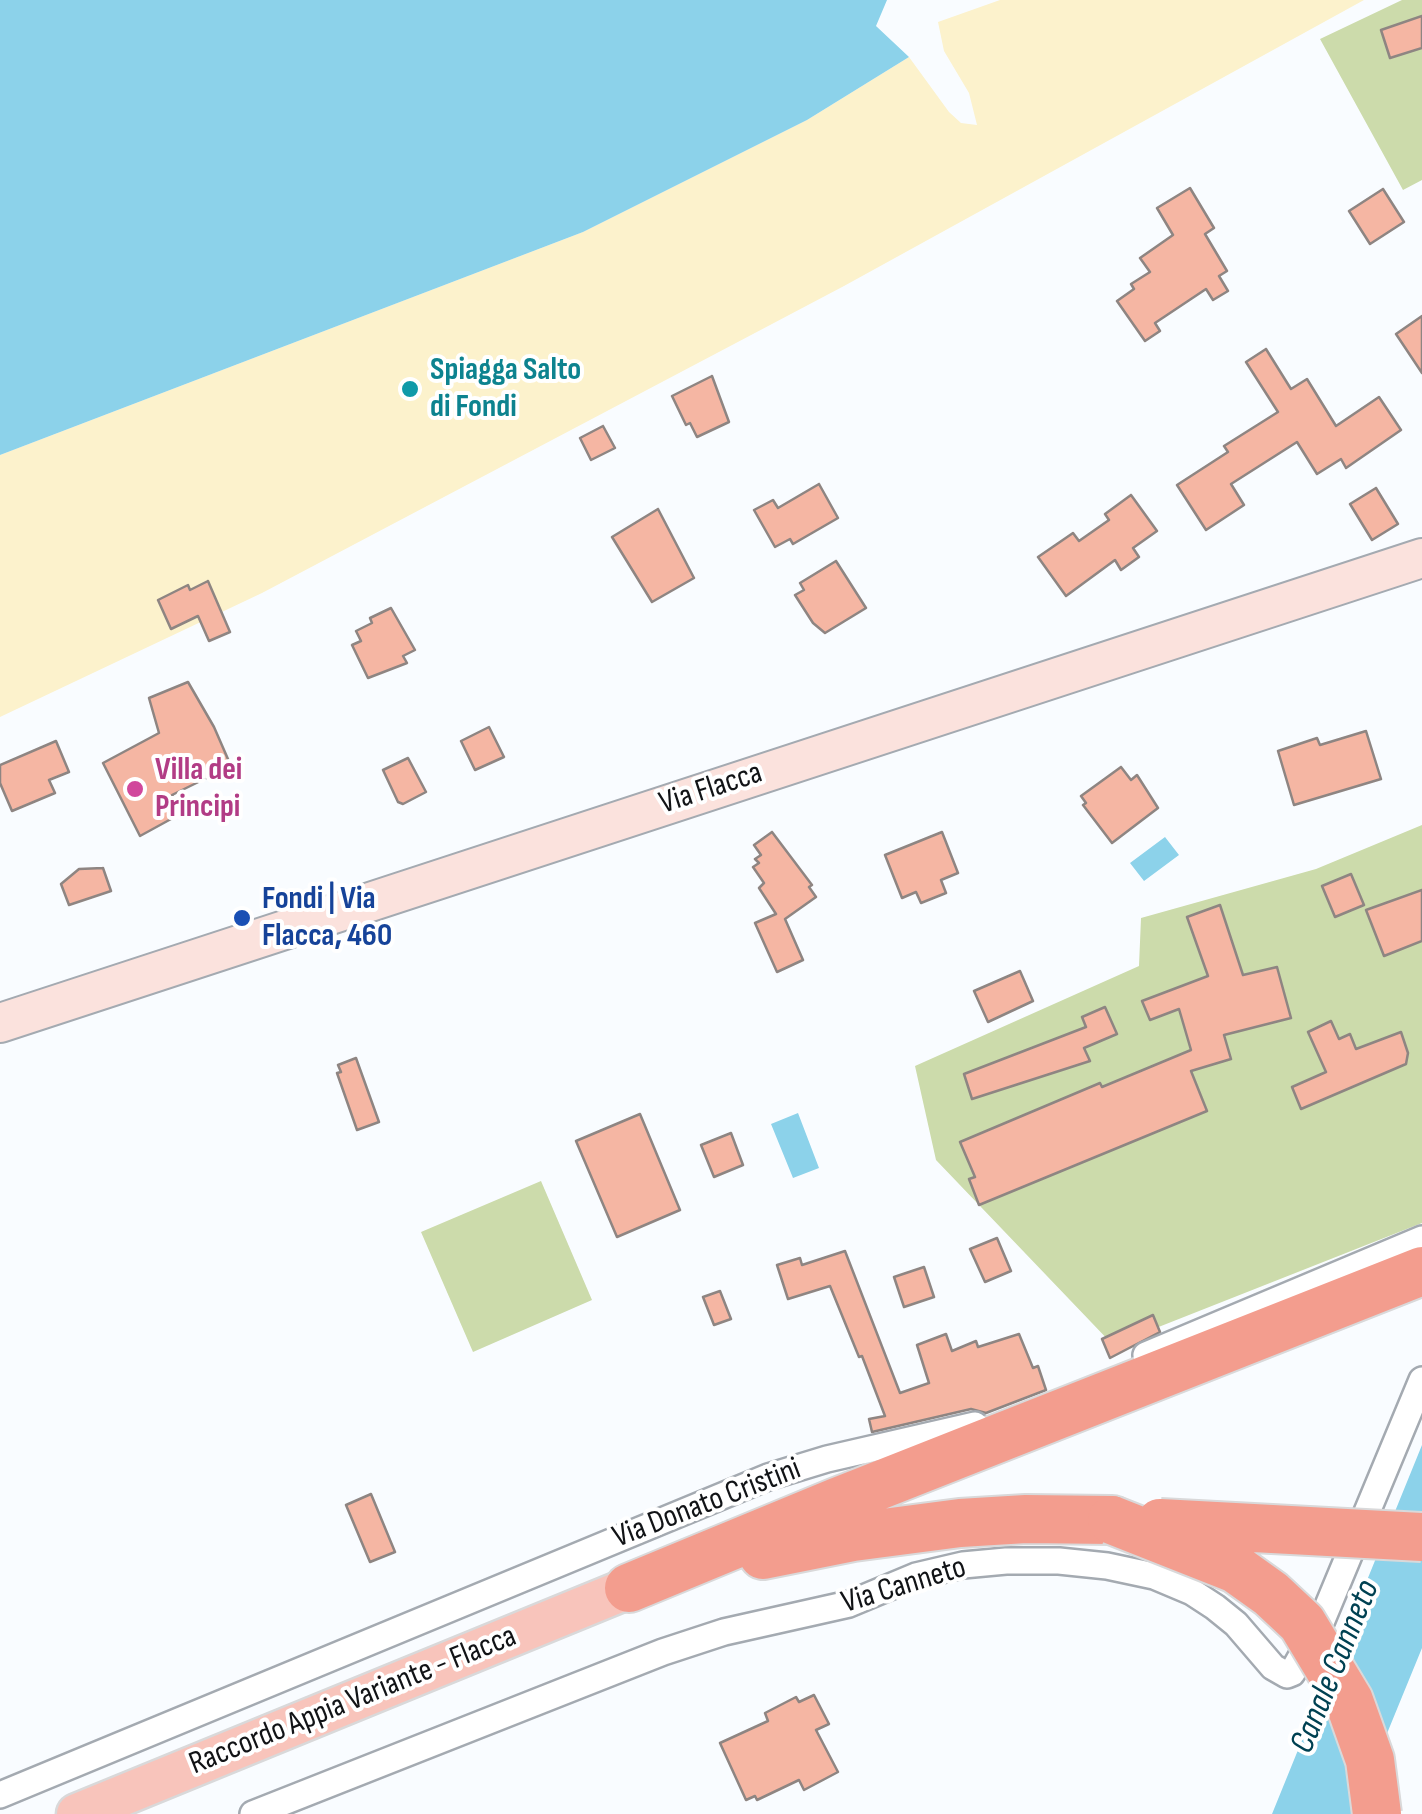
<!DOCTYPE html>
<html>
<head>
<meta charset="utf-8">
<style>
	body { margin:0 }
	canvas { display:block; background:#f9fcff }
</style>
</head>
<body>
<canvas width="1422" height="1814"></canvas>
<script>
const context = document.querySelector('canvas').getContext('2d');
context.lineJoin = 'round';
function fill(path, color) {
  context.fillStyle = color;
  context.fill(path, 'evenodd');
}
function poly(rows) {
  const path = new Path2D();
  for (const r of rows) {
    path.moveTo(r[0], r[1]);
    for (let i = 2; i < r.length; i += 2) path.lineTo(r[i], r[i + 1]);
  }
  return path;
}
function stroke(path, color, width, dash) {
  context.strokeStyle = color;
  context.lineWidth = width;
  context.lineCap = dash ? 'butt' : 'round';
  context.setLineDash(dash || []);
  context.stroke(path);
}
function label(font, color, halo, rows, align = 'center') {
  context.font = font + ' "Sofia Sans Condensed",sans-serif';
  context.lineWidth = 8;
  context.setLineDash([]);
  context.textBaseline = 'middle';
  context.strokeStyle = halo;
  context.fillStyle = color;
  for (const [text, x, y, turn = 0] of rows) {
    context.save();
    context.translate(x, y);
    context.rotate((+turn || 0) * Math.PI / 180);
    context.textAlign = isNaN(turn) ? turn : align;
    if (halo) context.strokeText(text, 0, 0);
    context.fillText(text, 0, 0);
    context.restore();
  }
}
fill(poly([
	[1402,0,1422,0,1422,180,1403,190,1320,39],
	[1422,825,1422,1223,1113,1345,936,1160,915,1066,1139,966,1141,918,1316,869],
	[541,1181,592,1300,473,1352,421,1232]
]), '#ccdbab');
fill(poly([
	[1000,0,1364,0,844,286,262,593,0,717,0,455,583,232,807,120,909,57,949,112,961,123,977,125,969,93,944,51,938,22]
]), '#fcf2cc');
fill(poly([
	[0,0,887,0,876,26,909,57,807,120,583,232,0,455],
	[1165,837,1179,855,1144,881,1130,863],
	[798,1113,819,1168,793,1178,771,1124],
	[1422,1445,1422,1648,1354,1814,1272,1814]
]), '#8cd2ea');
const building = poly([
	[1422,16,1422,48,1390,58,1381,30,1422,16],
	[1190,188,1214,228,1205,234,1227,271,1219,276,1228,291,1213,300,1206,289,1155,323,1160,331,1145,341,1117,301,1134,289,1131,284,1150,272,1140,258,1173,235,1157,208,1190,188],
	[1383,189,1404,222,1370,244,1349,211,1383,189],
	[1422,316,1422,373,1396,334,1422,316],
	[1266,349,1291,389,1307,379,1336,426,1379,397,1401,430,1346,468,1341,459,1317,474,1297,442,1231,484,1244,505,1206,530,1177,485,1228,452,1224,446,1278,412,1246,362,1266,349],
	[712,376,729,422,697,437,690,423,686,425,672,396,712,376],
	[603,426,615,448,591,460,580,438,603,426],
	[819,484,838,518,793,544,790,539,775,547,754,510,773,500,778,508,819,484],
	[1376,488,1398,524,1372,540,1350,504,1376,488],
	[1131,495,1157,531,1133,548,1139,557,1121,570,1115,560,1066,596,1038,557,1073,533,1079,541,1109,520,1105,514,1131,495],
	[658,509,694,578,652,602,612,537,658,509],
	[836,561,866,608,825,633,813,623,795,595,804,590,800,583,836,561],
	[208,581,230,632,209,641,198,616,171,629,158,600,188,585,190,590,208,581],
	[391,608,415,650,403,656,407,663,368,678,352,645,361,641,356,631,372,623,370,618,391,608],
	[188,682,214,727,231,766,172,795,182,813,140,836,103,763,159,733,149,698,188,682],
	[489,727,504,757,475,770,461,741,489,727],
	[1366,731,1381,779,1294,805,1278,751,1317,738,1320,745,1366,731],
	[56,741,69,772,49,780,55,793,12,811,0,783,0,765,56,741],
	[408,758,426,792,403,804,398,802,383,770,408,758],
	[1121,767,1131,780,1137,775,1158,808,1112,843,1083,805,1086,803,1081,796,1121,767],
	[772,832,812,885,809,887,816,897,785,919,803,960,777,972,755,923,776,914,759,888,764,883,753,867,759,863,755,859,761,855,754,845,772,832],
	[942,832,958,873,941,880,946,893,921,903,916,892,902,898,885,855,942,832],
	[103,868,111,891,69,905,61,884,79,869,103,868],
	[1351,874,1364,905,1335,917,1322,886,1351,874],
	[1422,890,1422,941,1384,956,1366,910,1422,890],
	[1220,905,1243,975,1277,967,1291,1018,1224,1035,1231,1059,1191,1071,1207,1111,979,1205,969,1179,975,1177,960,1142,1100,1083,1102,1087,1191,1050,1179,1009,1150,1020,1142,1001,1208,976,1187,917,1220,905],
	[1020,971,1033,1001,988,1022,974,991,1020,971],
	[1105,1007,1117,1034,1084,1048,1090,1061,972,1099,964,1074,1086,1027,1082,1017,1105,1007],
	[1331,1021,1339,1039,1350,1034,1356,1049,1401,1032,1408,1053,1406,1064,1301,1109,1292,1087,1326,1072,1308,1032,1331,1021],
	[356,1058,379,1122,357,1130,337,1073,341,1072,338,1065,356,1058],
	[640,1114,680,1210,617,1237,576,1141,640,1114],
	[731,1133,743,1165,714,1177,701,1145,731,1133],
	[997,1238,1011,1271,985,1282,970,1249,997,1238],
	[845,1251,900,1393,929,1383,917,1345,946,1334,952,1351,976,1341,978,1347,1019,1334,1033,1368,1038,1366,1046,1390,986,1413,971,1409,872,1432,869,1419,885,1416,862,1356,859,1357,830,1286,788,1299,777,1265,800,1258,802,1265,845,1251],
	[924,1267,934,1297,904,1307,894,1277,924,1267],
	[720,1291,731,1319,714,1325,703,1297,720,1291],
	[1153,1315,1160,1332,1110,1358,1102,1339,1153,1315],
	[371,1494,395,1552,370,1562,346,1505,371,1494],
	[814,1695,829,1724,816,1730,838,1772,804,1790,799,1780,757,1800,755,1796,746,1800,720,1743,768,1721,765,1713,796,1697,799,1702,814,1695]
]);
fill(building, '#f5b6a3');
stroke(building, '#8e8582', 2.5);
const street = poly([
	[1146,1355,1422,1239],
	[0,1795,768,1477,827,1459,975,1425],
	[253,1814,663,1652,724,1632,849,1604,916,1576,963,1565,1006,1561,1059,1561,1107,1566,1154,1576,1192,1592,1215,1607,1236,1624,1273,1667,1287,1675,1292,1673,1322,1620,1422,1380]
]);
const secondary = poly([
	[0,1023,1422,558]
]);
const primary = poly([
	[77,1814,629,1588]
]);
const highway = poly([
	[763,1555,853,1537,960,1523,1026,1519,1112,1520],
	[629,1588,837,1502,1422,1271]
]);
stroke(street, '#a4aab1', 30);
stroke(secondary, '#a4aab1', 42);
stroke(primary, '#d9d9da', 45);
stroke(highway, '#d9d9da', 52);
stroke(street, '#fff', 25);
stroke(secondary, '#fbe2dd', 38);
stroke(primary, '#f8c4bb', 40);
stroke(highway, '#f39d8e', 48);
const highwayBridge = poly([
	[1112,1520,1236,1569,1271,1594,1302,1623,1349,1701,1370,1760,1377,1814],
	[1160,1523,1422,1537]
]);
stroke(highwayBridge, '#d9d9da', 52, []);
stroke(highwayBridge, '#f39d8e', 48);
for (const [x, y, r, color] of [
	[410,389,10,"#0f9aa8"],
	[135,789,10,"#d1479c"],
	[242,918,10,"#1a4fb4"]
]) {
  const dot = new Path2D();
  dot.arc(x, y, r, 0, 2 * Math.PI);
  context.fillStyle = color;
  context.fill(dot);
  stroke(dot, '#fff', 4);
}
label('bold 32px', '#0d838f', '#fff', [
	["Spiagga Salto",430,371],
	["di Fondi",430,408]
], 'left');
label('bold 32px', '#b23c85', '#fff', [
	["Villa dei",155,771],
	["Principi",155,808]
], 'left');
label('32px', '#111316', '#fff', [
	["Via Flacca",711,789,-18],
	["Via Donato Cristini",707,1504,-21],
	["Via Canneto",904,1586,-17],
	["Raccordo Appia Variante - Flacca",353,1701,-22]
]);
label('bold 32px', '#164399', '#fff', [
	["Fondi | Via",262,900],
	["Flacca, 460",262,937]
], 'left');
label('italic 35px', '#004152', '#fff', [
	["Canale Canneto",1336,1667,-68]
]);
</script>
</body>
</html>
